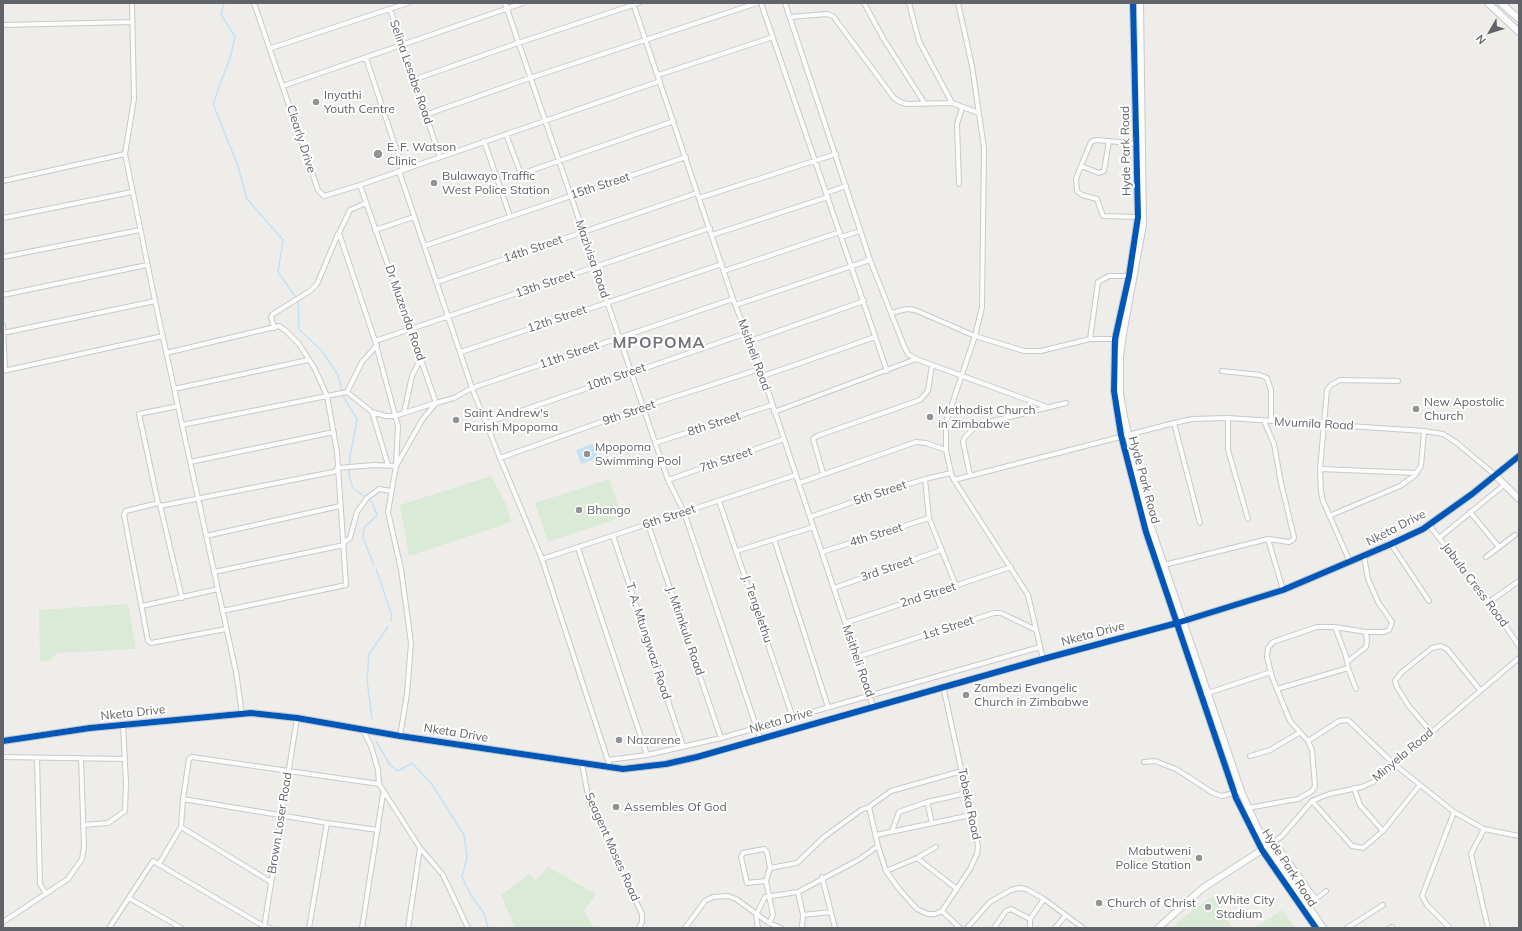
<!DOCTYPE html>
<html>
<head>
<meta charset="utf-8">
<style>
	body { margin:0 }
	#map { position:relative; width:1522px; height:931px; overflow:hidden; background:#efedea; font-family:Mulish,sans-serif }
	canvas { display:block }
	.frame { position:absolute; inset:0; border:4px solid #606367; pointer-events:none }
	.north { position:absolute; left:1470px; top:12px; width:40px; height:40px; -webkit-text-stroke:3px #fff; paint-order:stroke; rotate:231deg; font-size:11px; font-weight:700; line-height:16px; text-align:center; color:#606367 }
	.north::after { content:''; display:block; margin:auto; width:14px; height:18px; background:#606367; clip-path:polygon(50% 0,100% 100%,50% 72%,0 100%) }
</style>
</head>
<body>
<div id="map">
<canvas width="1522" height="931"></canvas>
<div class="frame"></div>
<div class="north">N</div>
</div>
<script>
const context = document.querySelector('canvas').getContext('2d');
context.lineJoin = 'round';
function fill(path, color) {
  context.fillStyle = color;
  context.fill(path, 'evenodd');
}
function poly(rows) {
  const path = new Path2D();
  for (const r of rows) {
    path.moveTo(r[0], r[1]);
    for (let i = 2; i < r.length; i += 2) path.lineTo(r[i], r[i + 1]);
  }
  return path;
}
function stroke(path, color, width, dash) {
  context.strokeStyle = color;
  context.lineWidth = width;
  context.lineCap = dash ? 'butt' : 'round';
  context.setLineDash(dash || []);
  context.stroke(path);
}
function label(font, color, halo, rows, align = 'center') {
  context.font = font + ' Mulish,sans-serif';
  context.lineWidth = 4;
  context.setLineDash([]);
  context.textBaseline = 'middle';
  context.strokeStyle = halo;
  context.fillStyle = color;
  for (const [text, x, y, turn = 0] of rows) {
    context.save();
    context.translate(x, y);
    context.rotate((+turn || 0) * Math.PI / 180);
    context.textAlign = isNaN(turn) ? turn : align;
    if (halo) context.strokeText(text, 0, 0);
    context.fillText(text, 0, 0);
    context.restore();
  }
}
fill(poly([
	[491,476,506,504,511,522,409,556,400,505],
	[609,479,622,517,548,542,535,503],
	[128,604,136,649,57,653,51,660,40,662,39,610],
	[548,867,596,894,584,911,594,928,515,928,501,895,529,874,536,880],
	[1213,896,1232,928,1173,928,1181,919],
	[1283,910,1295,928,1254,928]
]), '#dbe9d7');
fill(poly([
	[592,444,598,458,581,464,576,450]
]), '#c4e2f4');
stroke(poly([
	[224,3,221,14,235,37,231,55,213,104,238,166,247,199,283,240,278,272,295,296],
	[298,301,299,329,322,351,338,375,344,398,357,419,350,457,349,476,353,488,372,502,377,515,364,528,363,538,374,565],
	[376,569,392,616,391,621],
	[372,719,367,680,369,654,388,627],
	[376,741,390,765,398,771,412,763,431,783,464,835,467,857,462,877,472,897,484,913,488,928]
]), '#c4e2f4', 1.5);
const street = poly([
	[132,3,134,99,125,154,155,301,236,672,242,714],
	[254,3,318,190,324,196,360,185,660,81],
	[505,3,668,480,684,512,760,738],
	[633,3,733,299,763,376,873,706],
	[761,3,887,371],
	[785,3,870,260,904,346,908,354,916,359,1047,407],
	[864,3,883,38,925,104],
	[909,3,919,41,952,103],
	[958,3,972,66,984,148,982,307,975,336,946,422,946,450,951,473,954,480,1028,595,1043,659],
	[390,9,440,157],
	[790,17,827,14,833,16,894,98,900,102,907,104,952,103,979,113],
	[3,25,132,22],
	[271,48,408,3],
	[366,58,403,170],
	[658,75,773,37],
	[413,80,518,43,639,3],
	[283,86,523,3],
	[425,115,530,78,757,3],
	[506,134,521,174,674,121],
	[484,141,510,216],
	[1137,144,1109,141,1104,171,1099,173,1081,166,1076,179,1077,191,1082,195,1097,199,1103,216,1138,217],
	[1081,166,1091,142,1095,140,1109,141],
	[399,171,472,388,500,458,542,559,610,767],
	[3,181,125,154],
	[959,184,957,124,962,108],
	[360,185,436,403,454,398,472,388,733,299],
	[826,193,846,186],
	[699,198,836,154],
	[366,203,350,210,339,233,375,341,710,228],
	[3,218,132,192],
	[375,230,414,217],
	[712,235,828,197],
	[841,237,860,231],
	[424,246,686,157],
	[3,257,140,230],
	[724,271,840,232],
	[437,282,697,193],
	[3,295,147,265],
	[736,305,870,260],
	[891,313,907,309,915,310,975,336,1024,351,1041,351,1090,339,1115,339],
	[3,326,5,370],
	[274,328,271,317,273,314,310,291,317,284,338,234],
	[3,333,155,301],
	[1090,339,1098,282,1109,276,1129,276],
	[750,341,864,301],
	[461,352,722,264],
	[166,353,279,326,286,331,299,344,315,369,327,396,337,452,346,585,222,611],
	[3,371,163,336],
	[1222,371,1260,375,1267,378,1271,390,1271,421],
	[763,376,875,337],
	[174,389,308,360],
	[347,392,372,412,386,416,395,416,435,403],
	[347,392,362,362,377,345],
	[178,406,139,414,158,503,126,511,124,515,148,641,151,643,226,629],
	[372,412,388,465],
	[774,412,916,359],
	[404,413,412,376,421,358],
	[1228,418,1228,450,1248,519],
	[1264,421,1274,444,1281,483,1294,537,1293,540,1289,542,1268,539],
	[486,423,747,333],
	[1174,423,1200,523],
	[182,425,347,392],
	[655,443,772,405],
	[500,458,643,407,760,369],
	[190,462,334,432],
	[337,468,374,465,396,466,398,426,375,341],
	[1320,469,1417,473],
	[823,473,813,439,817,436,920,400,928,391,932,365],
	[970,475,963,442,965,437,977,425,1066,403],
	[925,479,929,518,956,586],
	[668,480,784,439],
	[954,480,1174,423,1192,419,1228,418,1424,431,1443,434,1457,443,1495,475],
	[799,483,916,442,926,443,946,450],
	[719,501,793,718],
	[160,505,182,598],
	[160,506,338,471],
	[1470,512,1499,547],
	[1329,516,1400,486,1414,476,1421,466,1424,431],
	[810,517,867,497,925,479,951,473],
	[648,524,721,738],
	[1429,525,1489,602,1519,646],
	[206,536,340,506],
	[613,536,683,746],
	[1439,538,1504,485],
	[774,539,828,707],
	[344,542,350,538,357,512,367,498,379,489,391,491],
	[1391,544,1429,601],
	[578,548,647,755],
	[737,551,813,527],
	[822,552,929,518],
	[1364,556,1368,579,1378,602,1392,622,1389,630,1384,632,1366,632],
	[1486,557,1515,535],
	[542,559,796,475],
	[1350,562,1323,501,1321,492,1320,469,1327,390,1331,385,1340,380,1398,381],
	[1164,565,1268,539,1283,590],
	[214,572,344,545],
	[834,588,941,550],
	[1489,602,1519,581],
	[142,606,218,589],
	[845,623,1011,567],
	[1335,627,1366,632,1367,641,1366,647,1347,662],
	[857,657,994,613,1001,613,1036,630],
	[943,686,978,846,977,854,970,869,942,911,960,928],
	[1277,689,1348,668],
	[1202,695,1271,672],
	[363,730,371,746,378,770,379,784],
	[1431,732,1408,705,1397,687,1395,681,1402,672,1432,648,1441,646,1447,649,1480,690],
	[400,736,407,694,411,643,401,569,388,512,396,466,422,420,436,403],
	[1308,741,1339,721,1348,720,1394,764,1454,812,1484,829,1519,836],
	[1250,756,1270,750,1299,733],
	[3,757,125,759],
	[37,758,40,884,46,894],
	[608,760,647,755,721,738,1040,647],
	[1144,762,1155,761,1176,769,1213,793,1222,796,1241,791],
	[582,763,589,802,642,914,642,922,639,928],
	[1354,788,1360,805,1383,831],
	[183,799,327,823,378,830],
	[1312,801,1352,846,1363,848,1383,831,1419,786],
	[1248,808,1298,799,1312,791,1315,786,1312,750,1308,741,1290,721,1272,677,1267,657,1268,648,1273,642,1317,627,1335,627,1346,656,1348,668,1356,689],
	[932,823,927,802,967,793],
	[83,825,108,823,125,811,126,783,123,724],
	[181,827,271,882],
	[1484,829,1471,854,1488,928],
	[892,831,899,812,927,802],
	[876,835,971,815],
	[1275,842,1314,897,1317,898,1326,891],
	[1266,848,1282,836,1312,801,1329,794,1362,787,1373,782,1519,658],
	[917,858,957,889],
	[159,864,181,827,183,799,189,759,192,757,379,784,420,848,443,875,468,928],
	[770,868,797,863,824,837,861,810,869,807],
	[886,871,917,858,936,847],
	[822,877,835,928],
	[766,881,747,883,741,857,743,853,764,849,767,852,770,868,766,881,773,915,769,923],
	[129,898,181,928],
	[942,911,935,914,928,914,917,909,899,889,886,871,878,846,869,807,891,791,962,771],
	[803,915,831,912],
	[1030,919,1030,928],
	[3,922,68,879,82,859,84,847,81,758],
	[109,928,153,861,265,927,270,928],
	[264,928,297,718],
	[309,928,327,823],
	[362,928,383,794],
	[408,928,420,848],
	[685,928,705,901,713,897,728,896,736,899,769,923,781,928],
	[758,928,756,915,765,897,798,892],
	[802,928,803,915,798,892,860,859,878,846],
	[967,928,990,902,1011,890,1019,888,1026,889,1044,899,1083,928],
	[994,928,1006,911,1011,909,1030,919,1044,899],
	[1055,928,1066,915],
	[1347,928,1383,905],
	[1390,928,1392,927],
	[1450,928,1427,905,1422,896,1454,812]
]);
const secondary = poly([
	[1133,3,1138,217,1129,276,1115,339,1114,391,1121,435,1146,532,1236,798,1262,850,1316,928],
	[1140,3,1143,225,1123,334,1120,357,1120,394,1124,416,1142,497,1152,530,1241,791,1257,827,1268,847,1323,928],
	[1488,3,1519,32],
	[1501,3,1519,19],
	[1495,475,1519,499],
	[3,741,90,728,251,713,297,718,400,736,623,769,666,764,697,757,1043,659,1177,623,1283,590,1391,544,1423,529,1472,494,1519,456],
	[1158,928,1203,888,1262,850]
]);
stroke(street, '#c9c9c9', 6);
stroke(secondary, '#c9c9c9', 8);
stroke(street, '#fdfcfc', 4);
stroke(secondary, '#fdfcfc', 6);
stroke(poly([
	[1133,3,1138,217,1129,276,1115,339,1114,391,1121,435,1146,532,1236,798,1262,850,1316,928],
	[3,741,90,728,251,713,297,718,400,736,623,769,666,764,697,757,1043,659,1177,623,1283,590,1391,544,1423,529,1472,494,1519,456]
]), '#0057b8', 6);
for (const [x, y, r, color] of [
	[316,102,4,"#929395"],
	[378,154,5,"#929395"],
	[434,183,4,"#929395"],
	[1416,409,4,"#929395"],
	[930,417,4,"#929395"],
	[456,420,4,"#929395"],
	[587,454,4,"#929395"],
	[579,510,4,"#929395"],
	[966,695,4,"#929395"],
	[619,740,4,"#929395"],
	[616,807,4,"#929395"],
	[1199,858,4,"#929395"],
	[1099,903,4,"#929395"],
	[1208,907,4,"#929395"]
]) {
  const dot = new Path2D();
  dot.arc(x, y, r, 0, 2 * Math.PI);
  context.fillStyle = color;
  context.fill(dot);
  stroke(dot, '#fff', 1.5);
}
label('12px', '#606367', '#fff', [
	["Selina Lesabe Road",411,72,71],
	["Clearly Drive",301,139,72],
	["Hyde Park Road",1126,151,-91],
	["15th Street",600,186,-18],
	["14th Street",533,249,-19],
	["Mazivisa Road",592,259,71],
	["13th Street",545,284,-19],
	["Dr Muzenda Road",405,313,71],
	["12th Street",557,319,-19],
	["11th Street",569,355,-19],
	["Msitheli Road",754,355,70],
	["10th Street",616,377,-19],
	["9th Street",629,413,-19],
	["8th Street",714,424,-18],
	["Mvumila Road",1314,424,3],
	["7th Street",726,460,-19],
	["Hyde Park Road",1144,480,75],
	["5th Street",880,493,-18],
	["6th Street",669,517,-18],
	["Nketa Drive",1396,528,-27],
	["4th Street",876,535,-17],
	["3rd Street",887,569,-19],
	["Jabula Cress Road",1475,585,53],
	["2nd Street",928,595,-18],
	["J. Tengelethu",757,609,71],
	["1st Street",948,628,-18],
	["J. Mtimkulu Road",685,631,71],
	["Nketa Drive",1093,634,-15],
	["T. A. Mtungwazi Road",648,641,72],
	["Msitheli Road",858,661,71],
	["Nketa Drive",133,713,-6],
	["Nketa Drive",781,721,-16],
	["Nketa Drive",456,733,9],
	["Minyela Road",1403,755,-40],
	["Tobeka Road",969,804,78],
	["Brown Loser Road",280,823,-81],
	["Seagent Moses Road",612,847,66],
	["Hyde Park Road",1289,868,57]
]);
label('12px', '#606367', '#fff', [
	["Inyathi",324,95],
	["Youth Centre",324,109],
	["E. F. Watson",387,147],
	["Clinic",387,161],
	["Bulawayo Traffic",442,176],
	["West Police Station",442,190],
	["New Apostolic",1424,402],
	["Church",1424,416],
	["Methodist Church",938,410],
	["in Zimbabwe",938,424],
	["Saint Andrew's",464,413],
	["Parish Mpopoma",464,427],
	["Mpopoma",595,447],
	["Swimming Pool",595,461],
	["Bhango",587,510],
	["Zambezi Evangelic",974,688],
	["Church in Zimbabwe",974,702],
	["Nazarene",627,740],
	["Assembles Of God",624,807],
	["Mabutweni",1191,851,"right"],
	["Police Station",1191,865,"right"],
	["White City",1216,900],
	["Stadium",1216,914],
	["Church of Christ",1107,903]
], 'left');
context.letterSpacing = '1px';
label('bold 16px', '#717579', '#fff', [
	["MPOPOMA",659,343]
]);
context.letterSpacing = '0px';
</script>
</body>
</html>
